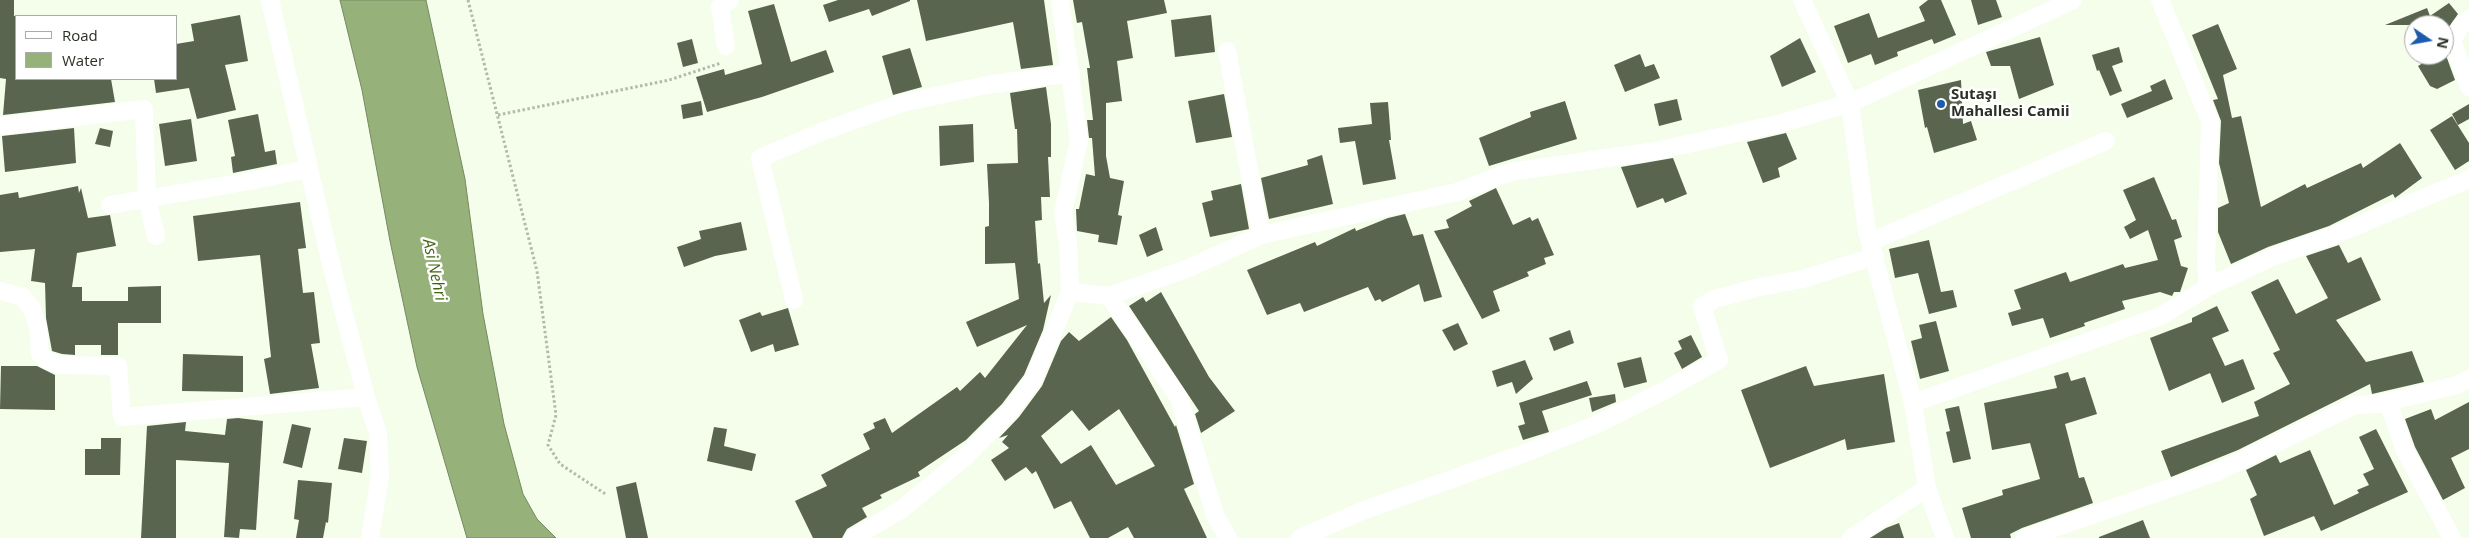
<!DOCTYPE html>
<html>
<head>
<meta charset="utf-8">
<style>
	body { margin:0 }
	#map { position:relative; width:2469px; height:538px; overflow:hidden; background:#f4feeb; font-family:"Open Sans",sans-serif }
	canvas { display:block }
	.legend { position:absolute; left:15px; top:15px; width:162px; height:65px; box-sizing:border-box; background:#fff; border:1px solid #aaaca9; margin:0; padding:6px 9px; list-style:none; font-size:15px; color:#2b3027 }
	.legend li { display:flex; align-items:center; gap:10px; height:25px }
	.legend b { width:25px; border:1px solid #aaaca9 }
	.north { position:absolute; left:2404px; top:15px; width:50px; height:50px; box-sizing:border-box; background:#fff; border:1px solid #aaaca9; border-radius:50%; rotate:102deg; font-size:14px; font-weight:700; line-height:20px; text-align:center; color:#2b3027 }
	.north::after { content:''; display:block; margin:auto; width:18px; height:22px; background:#1d5cad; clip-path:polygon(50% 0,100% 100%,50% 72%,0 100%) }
</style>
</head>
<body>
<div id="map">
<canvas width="2469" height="538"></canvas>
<ul class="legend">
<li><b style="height:6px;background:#fff"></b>Road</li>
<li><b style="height:14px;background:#96b17a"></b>Water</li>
</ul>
<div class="north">N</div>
</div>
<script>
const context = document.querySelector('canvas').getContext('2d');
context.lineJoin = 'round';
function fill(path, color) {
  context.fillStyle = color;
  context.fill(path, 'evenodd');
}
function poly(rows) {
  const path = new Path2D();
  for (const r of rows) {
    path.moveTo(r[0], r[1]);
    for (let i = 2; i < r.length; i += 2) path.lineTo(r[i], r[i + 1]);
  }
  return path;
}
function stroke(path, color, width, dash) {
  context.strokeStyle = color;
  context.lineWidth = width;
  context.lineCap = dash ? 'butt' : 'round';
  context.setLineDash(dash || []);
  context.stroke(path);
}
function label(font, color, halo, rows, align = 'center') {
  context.font = font + ' "Open Sans",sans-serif';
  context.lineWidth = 5;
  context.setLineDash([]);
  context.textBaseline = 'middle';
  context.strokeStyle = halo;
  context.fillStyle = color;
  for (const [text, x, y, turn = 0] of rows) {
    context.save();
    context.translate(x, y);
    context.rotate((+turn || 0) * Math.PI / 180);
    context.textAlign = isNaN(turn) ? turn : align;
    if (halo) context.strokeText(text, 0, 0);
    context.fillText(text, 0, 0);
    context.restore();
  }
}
const water = poly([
	[340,0,426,0,465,179,483,314,504,424,523,494,537,519,556,538,467,538,417,367,390,241,362,90,340,0]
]);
fill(water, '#96b17a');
stroke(water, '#768a61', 1);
fill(poly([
	[0,0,14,0,14,16,17,16,16,79,111,79,115,102,3,115,6,79,0,78],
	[838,0,910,0,910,1,872,16,869,9,829,22,823,5],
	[917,0,1044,0,1053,65,1021,69,1013,22,926,41],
	[1073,0,1164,0,1167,13,1127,21,1133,58,1117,61,1122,101,1106,103,1106,156,1110,178,1124,181,1118,215,1122,216,1117,245,1098,242,1099,235,1077,231,1076,209,1079,209,1086,174,1095,176,1092,138,1089,138,1087,120,1093,120,1087,68,1090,68,1082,22,1077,23],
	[1928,0,1941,0,1956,35,1934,44,1932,39,1897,52,1898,56,1875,65,1871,54,1848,63,1834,26,1869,13,1878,38,1925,21,1919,7],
	[1971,0,1996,0,2002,17,1978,25],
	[2449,3,2458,14,2444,34,2444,25,2385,25,2427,8,2430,16],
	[774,4,791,62,826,50,834,72,762,97,707,112,696,77,724,69,725,75,762,64,748,11],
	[240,15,248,61,225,65,236,110,197,119,189,88,156,93,154,79,176,79,176,44,194,41,191,24],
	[1211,15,1215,52,1175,57,1171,20],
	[2218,24,2237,69,2223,75,2232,118,2241,116,2261,207,2305,184,2307,188,2361,163,2363,168,2400,143,2422,178,2395,198,2393,194,2329,226,2268,247,2231,264,2218,232,2218,208,2229,203,2219,163,2221,121,2213,100,2218,99,2192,35],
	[2040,37,2054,85,2019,99,2010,66,1991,66,1986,52],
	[1800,38,1816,72,1782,87,1770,56],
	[692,39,698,63,683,67,677,43],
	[2119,47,2123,62,2112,66,2122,91,2110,96,2099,70,2097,71,2092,55],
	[910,48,922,87,893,95,882,56],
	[2444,50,2455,80,2437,89,2430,86,2418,66,2436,55,2444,55],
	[1640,54,1645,67,1654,64,1660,78,1625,92,1614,65],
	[2165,79,2173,99,2127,118,2121,104,2152,91,2150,86],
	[1961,80,1963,124,1971,121,1977,140,1934,153,1927,127,1925,128,1918,90],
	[1046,87,1051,124,1051,157,1048,157,1050,197,1041,197,1042,220,1035,221,1038,264,1040,263,1044,303,1051,295,1043,330,1024,375,1002,404,966,440,918,472,920,476,880,495,882,498,862,508,867,517,847,529,842,538,813,538,795,501,827,486,821,475,870,449,863,434,875,428,873,423,885,418,892,433,957,387,960,391,980,372,985,378,1027,325,977,347,966,322,1019,299,1015,263,985,264,985,227,989,226,989,203,987,164,1018,163,1017,129,1015,129,1010,93],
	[1224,94,1232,137,1196,143,1188,101],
	[1677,99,1682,120,1659,126,1654,104],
	[701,101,703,115,683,119,681,105],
	[1565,101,1577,139,1489,166,1479,138,1531,117,1530,112],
	[1388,102,1391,140,1389,140,1396,179,1363,185,1355,141,1340,143,1338,128,1372,124,1370,103],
	[2469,104,2469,119,2458,125,2452,114],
	[258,114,265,152,275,150,277,164,233,173,231,157,235,156,228,120],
	[2452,116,2469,143,2469,161,2455,170,2430,130],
	[191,119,197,161,165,166,159,124],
	[973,124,974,162,940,166,939,126],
	[74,128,76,163,5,172,2,136],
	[100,128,113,131,110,147,95,144],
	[1786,133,1797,159,1778,168,1780,177,1763,183,1747,142],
	[1322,155,1333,204,1269,219,1261,178,1308,165,1307,160],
	[1673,158,1687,194,1665,203,1663,198,1637,208,1621,167],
	[2154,177,2172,220,2176,219,2182,237,2174,240,2181,266,2188,268,2180,292,2174,292,2172,296,2160,292,2122,301,2125,309,2084,323,2085,326,2050,338,2043,318,2012,326,2008,313,2021,309,2014,290,2066,272,2070,282,2123,264,2125,268,2158,260,2148,230,2130,239,2124,227,2136,220,2123,190],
	[1241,184,1249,229,1210,237,1202,203,1213,200,1211,191],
	[78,186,79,193,81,188,88,218,110,215,116,246,77,253,72,287,82,287,82,301,128,301,128,287,161,286,161,323,118,323,118,355,101,355,101,345,75,345,75,355,62,354,52,351,46,318,45,283,31,281,35,249,0,252,0,195,18,192,19,198],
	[1496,188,1513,225,1530,217,1532,221,1538,218,1554,255,1544,258,1546,264,1527,272,1529,276,1493,291,1500,311,1482,319,1434,231,1449,228,1446,220,1472,206,1469,201],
	[300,202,306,248,298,249,303,293,314,292,320,343,311,344,319,388,270,394,264,359,271,357,260,255,198,261,193,216],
	[1405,214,1413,236,1423,234,1442,297,1424,302,1419,284,1382,302,1380,299,1375,301,1368,287,1304,312,1300,303,1267,315,1247,270,1315,242,1317,246,1355,228,1356,231,1388,218],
	[741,222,747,250,715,256,684,267,677,247,701,239,699,231],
	[1156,227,1163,250,1147,257,1139,235],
	[1929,240,1941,292,1953,290,1957,307,1929,314,1918,273,1895,278,1889,249],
	[2339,245,2348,263,2361,257,2381,300,2336,320,2366,362,2412,351,2424,382,2372,394,2370,384,2238,450,2171,477,2161,451,2259,416,2254,402,2290,384,2273,353,2280,350,2251,292,2278,279,2296,314,2328,298,2306,256],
	[1161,292,1209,377,1235,411,1201,433,1195,414,1199,411,1129,306,1143,297,1146,302],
	[2217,306,2229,331,2212,338,2225,366,2243,359,2255,389,2222,403,2210,373,2169,391,2150,338,2192,322,2192,318],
	[788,308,799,345,775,352,773,344,751,352,739,320,760,312,762,316],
	[1111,317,1127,340,1175,427,1176,425,1194,484,1184,489,1207,538,1134,538,1128,527,1108,538,1090,538,1071,501,1054,509,1036,471,1032,474,1026,467,1005,481,991,460,1009,448,1002,442,1008,435,999,438,1019,417,1042,386,1061,341,1069,332,1079,341],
	[1119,409,1155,466,1116,485,1091,445,1061,464,1041,436,1072,410,1089,431],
	[1936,321,1949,371,1920,379,1911,341,1922,338,1919,325],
	[1458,323,1468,344,1454,351,1442,330],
	[1570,330,1574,343,1554,351,1549,338],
	[1691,335,1702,357,1682,369,1674,353,1682,349,1678,341],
	[183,354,243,356,243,392,182,391],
	[1641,357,1647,382,1624,388,1617,363],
	[1525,360,1533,379,1516,394,1512,382,1497,387,1492,371],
	[1,366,37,366,55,375,55,410,0,409],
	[1806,366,1814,386,1884,374,1895,442,1847,450,1845,439,1770,468,1741,390],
	[2068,372,2071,381,2085,377,2097,414,2065,424,2079,478,2084,477,2093,503,2022,528,2010,534,2011,538,1971,538,1962,508,2003,495,2002,490,2040,479,2030,443,1992,450,1984,403,2057,388,2054,376],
	[1587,381,1592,395,1542,411,1549,432,1523,440,1518,426,1525,424,1519,403],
	[1615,394,1616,402,1592,412,1589,398],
	[2469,402,2469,449,2451,458,2465,488,2443,500,2415,447,2405,419,2431,409,2435,420],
	[1959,406,1971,459,1953,463,1946,432,1950,431,1945,409],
	[238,418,263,421,256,530,240,529,239,538,224,537,229,463,176,460,176,538,141,538,147,426,186,422,185,431,225,435,227,419],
	[292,424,311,428,302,468,283,463],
	[714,427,727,429,724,446,756,454,752,471,707,461],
	[2376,429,2408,492,2321,531,2314,516,2264,536,2250,499,2257,495,2246,470,2276,455,2280,463,2310,450,2334,505,2359,493,2357,490,2369,485,2363,474,2374,469,2359,437],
	[101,438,121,438,120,475,85,475,85,449,101,449],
	[344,438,367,441,362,473,338,469],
	[298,480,332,483,328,523,326,522,323,538,296,538,299,520,294,519],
	[636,482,648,538,626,538,616,487],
	[2143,520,2150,538,2099,538,2099,537],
	[1899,523,1904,538,1870,538,1886,528]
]), '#5a6550');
stroke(poly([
	[468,0,537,271,556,415,548,445,560,464,607,495],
	[498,115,669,80,721,63]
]), '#b2baab', 3, [2.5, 2.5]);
stroke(poly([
	[270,0,331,264,366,397,378,433,380,476,370,538],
	[1802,0,1850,103,1867,231,1913,403,1927,488,1945,538],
	[2469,19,2460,27,2452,41,2469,87],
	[726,46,720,7,730,0],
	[1227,51,1261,235],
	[0,126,144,109,147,199,156,236],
	[110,205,250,181,307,169],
	[1870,242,2106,141],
	[2208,287,2272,257,2332,236,2469,179],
	[0,291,23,297,32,309,38,328,40,354,46,360,60,365,118,366,122,417,366,397],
	[1070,292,1109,296,1189,268,1261,235,1457,192,1510,172,1656,151,1782,123,1850,103,2073,0],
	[1109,296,1179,398,1215,515,1228,538],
	[794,300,760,158,821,132,902,103,987,85,1071,73],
	[2388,401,2405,451,2452,538],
	[1913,403,2161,316,2208,287,2206,263,2210,121,2160,0],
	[853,538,902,509,966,456,1010,411,1033,380,1070,292,1068,243,1063,213,1079,140,1060,0],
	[1300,538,1362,511,1525,453,1597,424,1669,388,1719,360,1702,306,1715,299,1755,288,1803,279,1875,256],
	[1851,538,1927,488],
	[2025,538,2217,472,2355,405,2378,404,2420,394,2457,385,2469,379]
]), '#fff', 18);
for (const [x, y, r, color] of [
	[1941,104,5,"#1d5cad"]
]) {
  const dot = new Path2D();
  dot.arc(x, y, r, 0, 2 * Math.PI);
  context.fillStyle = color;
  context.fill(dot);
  stroke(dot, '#fff', 2);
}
label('bold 15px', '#2b3027', '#fff', [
	["Sutaşı",1951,95],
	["Mahallesi Camii",1951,112]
], 'left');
label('italic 16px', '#436414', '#fff', [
	["Asi Nehri",434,270,78]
]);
</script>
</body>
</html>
